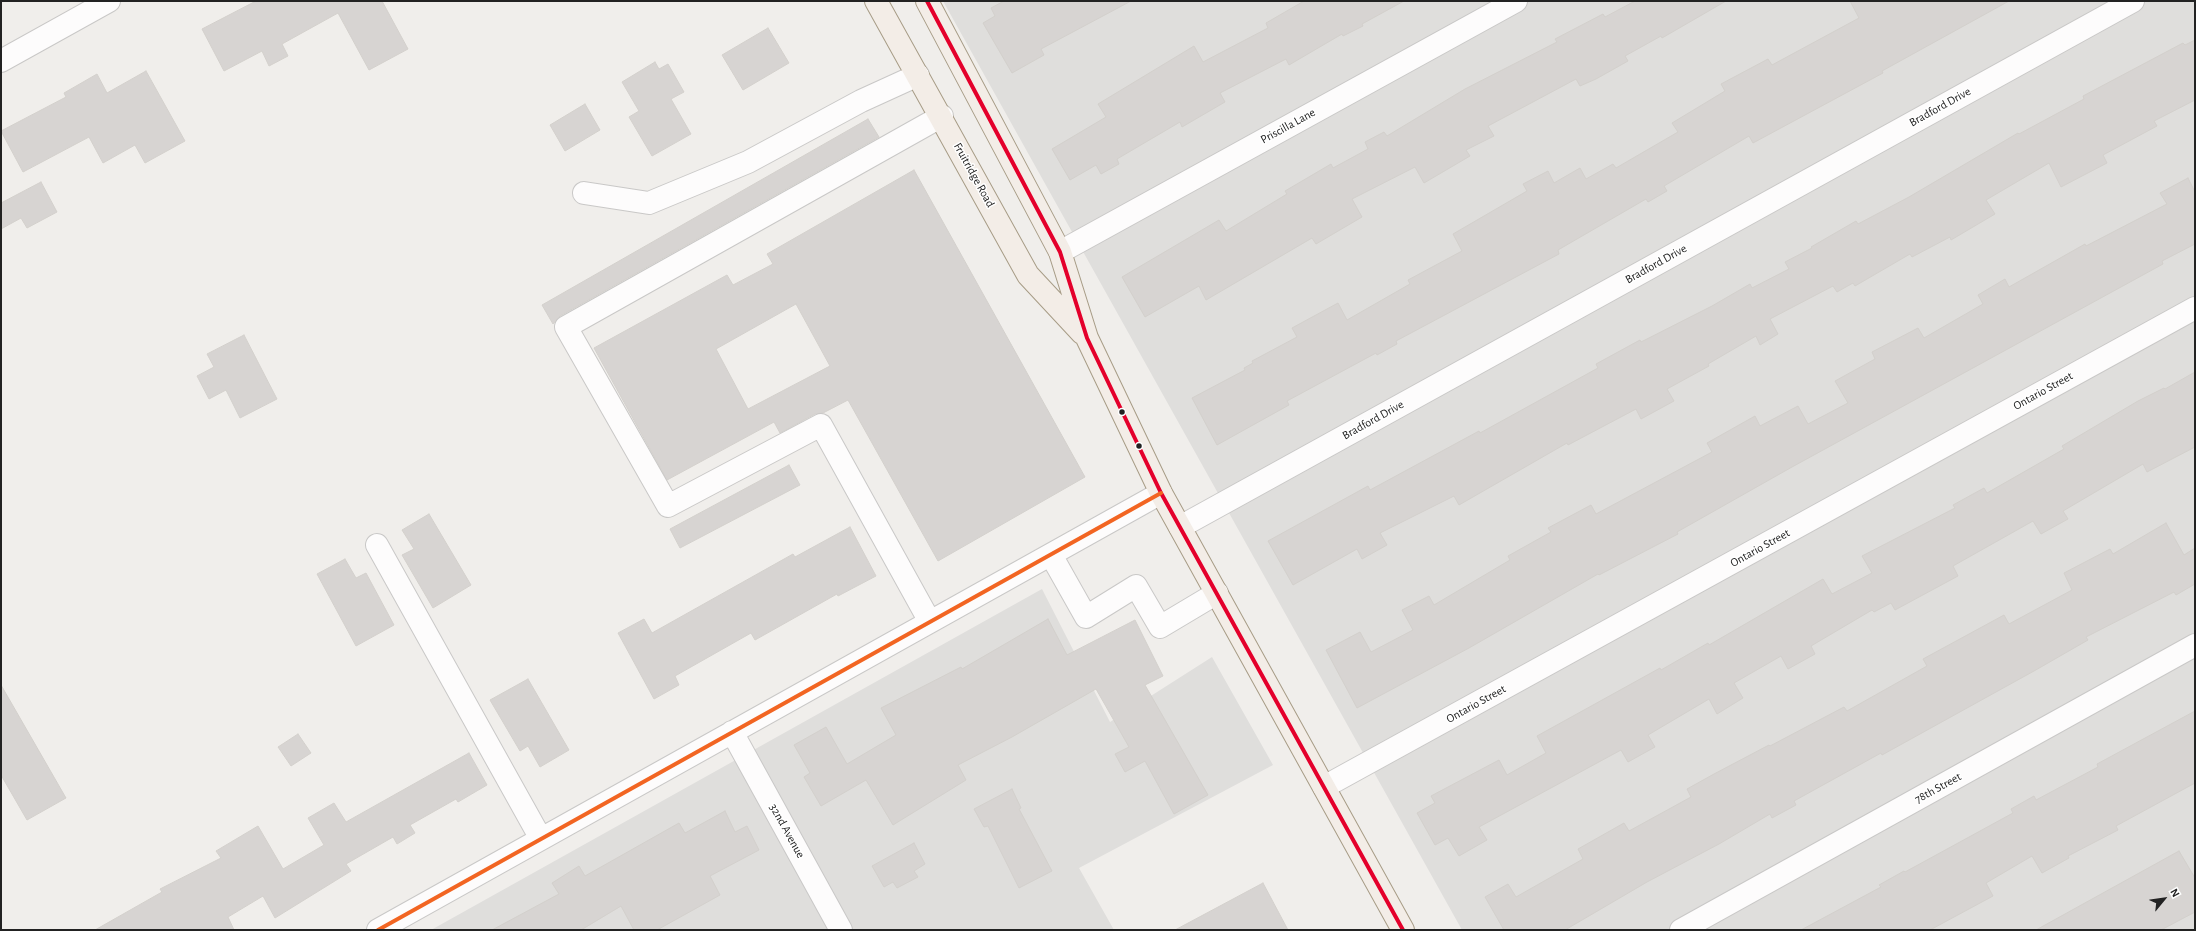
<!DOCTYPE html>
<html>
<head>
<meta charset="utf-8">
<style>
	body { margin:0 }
	#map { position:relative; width:2196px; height:931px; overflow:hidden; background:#f0eeeb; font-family:"Alegreya Sans",sans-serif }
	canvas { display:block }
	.frame { position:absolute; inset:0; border:2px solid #222; pointer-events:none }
	.north { position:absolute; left:2144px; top:879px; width:40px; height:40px; -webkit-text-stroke:3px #fff; paint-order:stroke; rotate:61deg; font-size:11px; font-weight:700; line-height:16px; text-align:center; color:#222 }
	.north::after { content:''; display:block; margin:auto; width:14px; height:18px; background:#222; clip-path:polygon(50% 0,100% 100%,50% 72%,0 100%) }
</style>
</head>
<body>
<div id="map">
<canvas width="2196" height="931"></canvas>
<div class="frame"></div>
<div class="north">N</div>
</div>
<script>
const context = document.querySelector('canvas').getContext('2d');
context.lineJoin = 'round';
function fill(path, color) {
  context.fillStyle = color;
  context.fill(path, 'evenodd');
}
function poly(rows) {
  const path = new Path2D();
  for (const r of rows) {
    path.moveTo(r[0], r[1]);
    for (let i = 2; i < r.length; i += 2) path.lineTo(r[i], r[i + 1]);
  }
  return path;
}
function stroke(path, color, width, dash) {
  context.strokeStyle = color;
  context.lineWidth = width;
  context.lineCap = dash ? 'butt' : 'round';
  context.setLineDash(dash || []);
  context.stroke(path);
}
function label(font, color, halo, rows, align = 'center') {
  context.font = font + ' "Alegreya Sans",sans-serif';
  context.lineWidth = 3;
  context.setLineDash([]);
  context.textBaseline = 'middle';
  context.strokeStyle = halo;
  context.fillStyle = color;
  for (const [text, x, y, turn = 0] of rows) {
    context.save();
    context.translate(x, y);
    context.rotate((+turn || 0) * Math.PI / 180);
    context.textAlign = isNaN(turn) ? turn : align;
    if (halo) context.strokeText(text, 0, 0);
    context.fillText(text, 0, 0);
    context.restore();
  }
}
fill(poly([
	[943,1,2195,1,2195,930,1462,930],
	[1042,589,1110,722,1212,657,1273,765,1079,868,1114,930,431,930]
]), '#dfdedc');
const building = poly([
	[256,1,382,1,408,49,369,70,338,13,282,44,288,56,269,66,262,51,224,71,202,29,256,1],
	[1004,1,1131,1,1041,49,1044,55,1012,73,983,23,995,16,991,8,1004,1],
	[1304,1,1404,1,1362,24,1363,26,1343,36,1342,34,1289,65,1286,59,1220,93,1225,102,1182,127,1180,122,1117,159,1119,164,1101,174,1096,165,1070,180,1052,149,1106,117,1098,104,1194,46,1203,62,1268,28,1266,23,1304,1],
	[1635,1,1726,1,1662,38,1661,36,1625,56,1628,61,1596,79,1580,86,1576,79,1488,126,1494,136,1466,150,1470,156,1424,183,1415,167,1352,199,1362,217,1316,244,1312,238,1206,300,1199,286,1145,317,1122,277,1219,220,1226,231,1287,194,1285,191,1331,164,1333,168,1368,149,1365,142,1384,132,1387,136,1465,89,1557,42,1555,39,1603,14,1605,17,1635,1],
	[1850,1,2009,1,1882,71,1883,73,1753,143,1749,136,1664,186,1667,191,1648,202,1646,199,1558,250,1559,254,1396,341,1397,344,1377,355,1376,353,1287,401,1289,405,1217,445,1192,398,1245,370,1244,368,1253,363,1252,361,1297,337,1292,328,1338,303,1347,320,1410,284,1408,280,1462,251,1453,234,1527,191,1523,184,1548,171,1554,183,1580,168,1586,179,1613,164,1616,168,1678,132,1672,123,1725,91,1721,84,1768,59,1772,65,1859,18,1850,1],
	[768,28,789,63,743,90,722,55,768,28],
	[2195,40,2195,100,2154,121,2157,126,2103,155,2107,163,2061,187,2049,163,1986,200,1995,214,1951,240,1950,237,1912,257,1910,254,1855,286,1853,283,1837,292,1833,286,1770,319,1778,334,1760,345,1756,336,1708,364,1709,366,1667,389,1674,401,1641,419,1636,409,1568,445,1567,443,1459,505,1454,496,1380,533,1387,545,1362,559,1357,549,1293,585,1268,541,1368,486,1370,490,1479,431,1480,433,1598,368,1596,364,1640,340,1641,342,1712,306,1750,284,1752,288,1789,269,1785,262,1812,248,1811,247,1856,221,1858,224,1909,197,2018,133,2019,134,2084,99,2083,96,2183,43,2185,45,2195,40],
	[655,62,659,69,668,64,684,92,671,99,691,134,652,156,629,117,639,111,622,82,655,62],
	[146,71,185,141,145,163,135,145,103,163,89,137,23,172,1,131,66,97,64,93,97,74,107,93,146,71],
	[585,104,600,130,565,151,550,125,585,104],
	[868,119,879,137,560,316,553,324,542,305,868,119],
	[914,170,1085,477,938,561,848,400,823,413,815,414,780,433,774,422,667,480,594,348,727,275,733,285,773,264,767,254,914,170],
	[796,304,830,366,748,409,716,349,796,304],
	[2188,178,2195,192,2195,244,2162,261,2163,264,1792,467,1677,532,1678,534,1599,575,1598,574,1469,648,1357,708,1326,650,1360,632,1371,652,1413,630,1402,610,1429,596,1434,605,1510,560,1508,556,1551,532,1548,528,1591,505,1596,514,1712,452,1707,443,1755,416,1760,426,1798,406,1808,424,1848,403,1835,381,1875,359,1872,352,1918,328,1924,338,1983,304,1978,295,2005,279,2009,287,2085,244,2086,246,2167,204,2160,193,2188,178],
	[41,182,57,212,27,228,21,218,1,229,1,203,41,182],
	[244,335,277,399,240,418,226,390,209,399,197,376,214,367,207,354,244,335],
	[2195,372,2195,447,2147,472,2143,464,2063,511,2068,519,2041,534,2033,521,1953,566,1958,576,1895,610,1891,603,1874,612,1872,610,1811,646,1815,654,1788,669,1781,656,1734,683,1743,698,1717,714,1709,699,1648,735,1655,747,1628,762,1621,750,1479,827,1487,840,1459,856,1448,838,1435,845,1417,813,1435,803,1431,796,1499,760,1507,775,1546,753,1537,736,1660,668,1661,670,1708,643,1709,645,1823,579,1832,594,1872,573,1862,556,1955,508,1953,505,1984,488,1987,493,2064,449,2062,446,2138,401,2164,388,2165,389,2195,372],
	[789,465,800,485,680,548,670,529,789,465],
	[429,514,471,585,433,608,402,555,414,549,402,530,429,514],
	[2166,523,2184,555,2195,548,2195,584,2176,595,2174,592,2086,637,2088,640,2034,671,1882,755,1881,753,1794,801,1796,805,1772,818,1770,814,1719,844,1647,882,1565,930,1504,930,1485,897,1508,884,1516,897,1583,859,1578,849,1624,823,1629,831,1691,797,1687,789,1714,774,1769,745,1770,746,1844,707,1847,711,1927,666,1923,659,2004,615,2009,624,2072,590,2064,573,2110,549,2113,554,2166,523],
	[850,527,876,576,838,596,837,594,755,640,751,633,675,676,679,685,654,699,618,633,644,619,652,633,793,554,795,557,850,527],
	[345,559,356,578,366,573,394,625,356,646,317,574,345,559],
	[1048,619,1067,655,1135,620,1163,676,1145,685,1208,795,1174,814,1145,761,1125,772,1115,754,1129,747,1096,689,1012,737,958,765,966,780,893,825,866,780,821,806,804,777,810,773,794,745,826,727,847,764,896,735,881,708,961,667,962,669,1048,619],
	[528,679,569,750,540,767,528,746,520,751,490,700,528,679],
	[1,685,66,798,27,820,1,775,1,685],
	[2195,711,2195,783,2116,826,2118,830,2068,856,2069,858,2042,873,2032,856,1986,883,1993,896,1930,930,1801,930,1881,887,1879,885,1904,871,1905,872,2013,813,2011,809,2034,796,2036,800,2098,767,2097,764,2195,711],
	[298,734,311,753,291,766,278,747,298,734],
	[469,753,487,785,458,802,456,799,410,825,415,833,397,844,393,837,346,864,351,871,275,918,263,896,228,917,234,930,95,930,162,892,160,889,221,858,216,851,258,826,283,869,324,845,308,818,334,803,346,822,469,753],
	[1012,789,1021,808,1019,809,1052,871,1019,888,988,826,984,827,974,809,1012,789],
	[725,811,735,832,747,826,759,850,710,876,720,895,657,930,634,930,621,906,581,930,492,930,559,894,552,883,579,866,585,876,679,823,685,833,725,811],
	[914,843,925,864,914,871,918,877,897,888,893,882,884,887,872,866,914,843],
	[2179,851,2195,878,2195,912,2161,930,2036,930,2179,851],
	[1263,883,1288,930,1175,930,1263,883]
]);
fill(building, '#d7d4d2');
stroke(building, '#d3d0cc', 1);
const minor = poly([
	[1,61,109,1],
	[584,193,649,203,748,162,861,101,918,75],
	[1060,252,1516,1],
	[1180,527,2133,1],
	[377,545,541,839],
	[1051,555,1086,617,1136,586,1160,627,1217,593],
	[930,622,821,425,668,506,566,327,942,116],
	[732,732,841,930],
	[1324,787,2195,308],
	[378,930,1161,493],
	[1681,930,2195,645]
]);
const major = poly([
	[876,1,1028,275,1082,333],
	[927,1,1060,252,1087,338,1161,493,1403,930]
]);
stroke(minor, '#c9c8c7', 24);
stroke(major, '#a79c86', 24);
stroke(minor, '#fdfcfc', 22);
stroke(major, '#f3ede7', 22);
stroke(poly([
	[927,1,1060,252,1087,338,1161,493,1403,930]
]), '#e4002b', 4);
stroke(poly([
	[378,930,1161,493]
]), '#f26522', 4);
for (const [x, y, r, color] of [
	[1122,412,3.5,"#222"],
	[1139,446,3.5,"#222"]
]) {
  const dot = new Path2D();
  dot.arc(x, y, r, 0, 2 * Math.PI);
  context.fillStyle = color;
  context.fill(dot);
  stroke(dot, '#fff', 1.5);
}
label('12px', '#222', '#fff', [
	["Bradford Drive",1940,107,-29],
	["Priscilla Lane",1288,126,-29],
	["Fruitridge Road",974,175,61],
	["Bradford Drive",1656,264,-29],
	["Ontario Street",2043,391,-29],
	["Bradford Drive",1373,420,-29],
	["Ontario Street",1760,548,-29],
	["Ontario Street",1476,704,-29],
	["78th Street",1938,788,-29],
	["32nd Avenue",787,831,61]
]);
</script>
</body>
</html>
